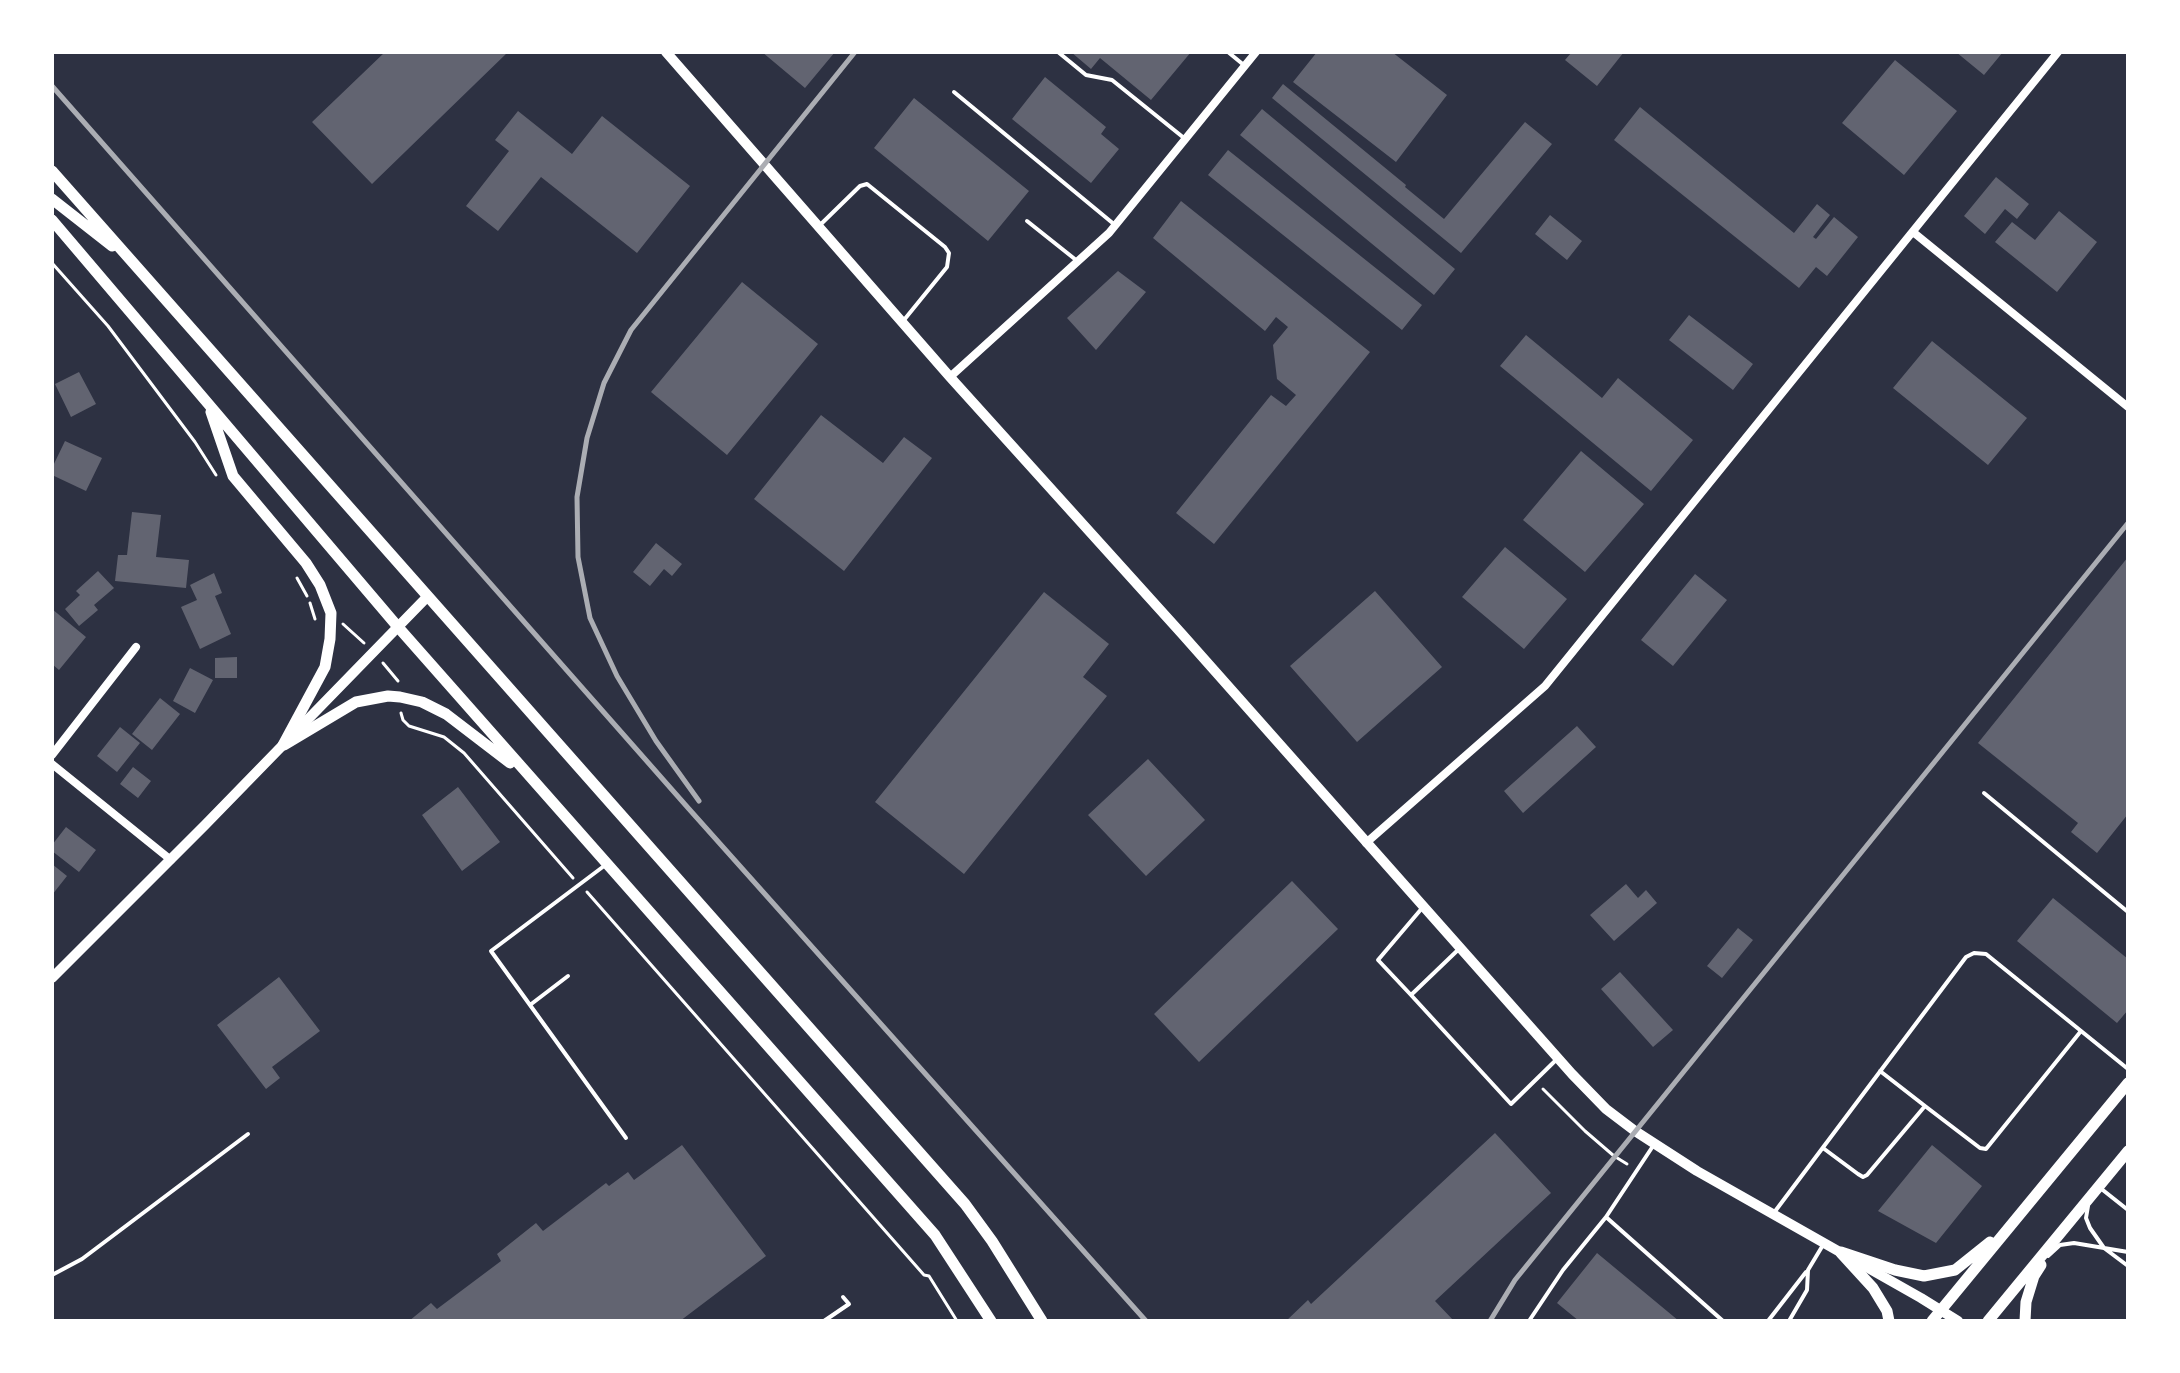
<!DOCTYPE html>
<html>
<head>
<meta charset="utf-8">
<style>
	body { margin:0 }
	#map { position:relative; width:2180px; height:1373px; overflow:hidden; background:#2d3142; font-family:Jost,sans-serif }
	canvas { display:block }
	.frame { position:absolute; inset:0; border:54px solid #fff; pointer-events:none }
</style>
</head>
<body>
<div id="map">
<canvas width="2180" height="1373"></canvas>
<div class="frame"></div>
</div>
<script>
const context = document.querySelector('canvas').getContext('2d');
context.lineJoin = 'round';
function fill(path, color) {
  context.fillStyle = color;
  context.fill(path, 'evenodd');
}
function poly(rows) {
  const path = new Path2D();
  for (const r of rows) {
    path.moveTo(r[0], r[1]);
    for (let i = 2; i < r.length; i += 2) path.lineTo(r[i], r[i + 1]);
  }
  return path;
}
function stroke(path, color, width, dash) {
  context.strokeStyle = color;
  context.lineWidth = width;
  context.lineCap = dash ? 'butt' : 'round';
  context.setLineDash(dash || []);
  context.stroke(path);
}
fill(poly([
	[385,52,508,52,372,184,312,122],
	[762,52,835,52,805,88],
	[1071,52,1191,52,1151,100,1100,58,1091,69],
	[1317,52,1392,52,1447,95,1396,162,1293,82],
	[1572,52,1624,52,1597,86,1565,60],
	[1956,52,2003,52,1984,75],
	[1895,60,1957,111,1904,175,1842,123],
	[1045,77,1106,127,1101,134,1119,149,1091,183,1012,119],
	[1283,84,1406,185,1405,187,1444,219,1525,122,1552,144,1461,253,1272,98],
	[914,98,1029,191,988,241,874,148],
	[1640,107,1794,233,1817,204,1830,215,1813,237,1816,239,1834,217,1858,237,1827,276,1816,267,1799,288,1614,140],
	[1262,109,1455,269,1434,295,1240,135],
	[518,111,572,154,602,116,690,186,637,253,541,177,498,231,466,206,509,151,495,140],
	[1228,150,1422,305,1402,330,1208,175],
	[1996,177,2029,204,2017,219,2005,209,1985,234,1964,216],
	[1181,201,1370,352,1214,544,1176,513,1271,395,1286,406,1296,395,1277,379,1273,345,1288,327,1276,317,1265,331,1153,238],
	[2059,211,2097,242,2057,292,1995,242,2012,222,2035,240],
	[1550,215,1582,241,1567,260,1535,234],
	[1118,271,1146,292,1096,350,1067,318],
	[742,282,818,344,727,455,651,392],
	[1689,315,1753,364,1733,390,1669,340],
	[1526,335,1602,398,1618,378,1693,440,1651,491,1500,366],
	[1932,341,2027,418,1988,465,1893,388],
	[79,372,96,404,71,417,55,384],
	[821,415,883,463,904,437,932,458,844,571,754,499],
	[65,441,102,458,86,491,52,475,52,468],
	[1581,451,1644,504,1585,572,1523,520],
	[132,512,161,515,156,557,189,560,186,588,115,581,118,555,127,555],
	[656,543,682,564,672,576,664,569,650,586,633,572],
	[1505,547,1567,599,1524,649,1462,597],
	[2128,557,2128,814,2097,853,2071,832,2078,823,1978,743],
	[98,571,114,588,94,605,98,610,79,626,65,609,80,595,76,591],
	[214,573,222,593,215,596,231,634,200,649,181,607,197,600,190,585],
	[1695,574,1727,600,1673,666,1641,640],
	[1375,591,1442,667,1357,742,1290,666],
	[1044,592,1109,644,1083,677,1107,696,964,874,875,802],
	[52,609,86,637,59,670,52,664],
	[237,657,237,678,215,678,215,658],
	[190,668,213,680,195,713,173,701],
	[160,698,180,714,152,750,132,734],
	[1577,726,1596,747,1523,813,1504,791],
	[120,727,140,743,117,772,97,756],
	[1148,759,1205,820,1146,876,1088,815],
	[133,767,151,781,138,798,120,784],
	[458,787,500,842,462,871,422,815],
	[66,827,96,850,79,872,52,851,52,845],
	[52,864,67,876,52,895],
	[1292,881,1338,929,1199,1062,1154,1014],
	[1626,884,1638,898,1646,890,1657,903,1614,941,1590,915],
	[2053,898,2128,959,2128,1010,2117,1023,2017,941],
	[1738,928,1753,940,1722,978,1707,966],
	[1620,972,1673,1030,1653,1047,1601,989],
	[279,977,320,1031,272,1067,280,1078,266,1089,217,1025],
	[1495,1133,1551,1193,1435,1301,1454,1321,1286,1321,1308,1300,1311,1304],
	[682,1145,766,1256,680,1321,409,1321,431,1303,437,1309,501,1261,497,1254,536,1223,543,1231,606,1183,609,1186,628,1172,634,1180],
	[1932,1145,1982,1186,1936,1243,1878,1211],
	[1597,1253,1679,1321,1579,1321,1557,1303]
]), '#626471');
stroke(poly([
	[52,263,108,326,195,442,216,475],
	[297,578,307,596],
	[310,603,315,619],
	[343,624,364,643],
	[383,663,398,681],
	[401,713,403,720,409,726,444,737,464,753,573,878],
	[587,892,924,1275,929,1276,957,1321],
	[1543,1089,1585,1131,1614,1156,1627,1164]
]), '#fff', 3);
stroke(poly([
	[1058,52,1086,75,1112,80,1184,138],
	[1228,52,1245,66],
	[954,92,1115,225],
	[1027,221,1076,260],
	[819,226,860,186,867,184,945,247,949,253,947,267,904,320],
	[1984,793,2128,912],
	[604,866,491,951,626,1138],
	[1460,948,1411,995,1511,1104,1556,1060],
	[1411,995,1378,960,1423,907],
	[530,1005,568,976],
	[1880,1071,1925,1106],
	[1653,1146,1606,1217,1723,1321],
	[1823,1148,1858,1174,1863,1177,1867,1175,1925,1106,1980,1148,1986,1149,2081,1031],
	[2099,1187,2128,1210],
	[2088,1206,2086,1218,2090,1228,2104,1248,2128,1266],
	[1773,1214,1966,957,1974,953,1986,954,2128,1069],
	[2048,1256,2060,1245,2074,1243,2128,1252],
	[52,1275,82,1259,248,1134],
	[824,1321,849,1304,843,1297],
	[1529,1321,1563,1270,1606,1217],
	[1768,1321,1806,1272],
	[1789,1321,1807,1290,1808,1270,1823,1245]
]), '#fff', 4);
stroke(poly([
	[1913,232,2128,407],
	[950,377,1109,233,1256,52],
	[52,755,136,647],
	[52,764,171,860],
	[1366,843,1545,686,2058,52]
]), '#fff', 8);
stroke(poly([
	[666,52,950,377,1182,634,1572,1074,1606,1109,1635,1131,1697,1171,1921,1298,1958,1321],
	[52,978,205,825,427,597]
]), '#fff', 10);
stroke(poly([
	[52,171,965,1204,992,1241,1042,1321],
	[52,199,112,246],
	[52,220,398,627,935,1235,991,1321],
	[211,412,233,476,306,563,320,585,331,613,330,639,325,667,283,745],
	[284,745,356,702,388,696,400,697,422,702,446,714,510,763],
	[1841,1252,1895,1270,1924,1276,1955,1270,1990,1242],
	[1841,1253,1873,1288,1887,1311,1889,1321],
	[1932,1321,2128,1083],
	[1988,1321,2128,1151],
	[2025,1321,2026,1302,2034,1276,2041,1265]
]), '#fff', 11);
stroke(poly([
	[52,86,689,809,1146,1321],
	[699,801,656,741,617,676,590,618,578,557,577,497,587,438,604,383,631,330,855,52],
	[1490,1321,1515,1280,2128,523]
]), '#abadb3', 5);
</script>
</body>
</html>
